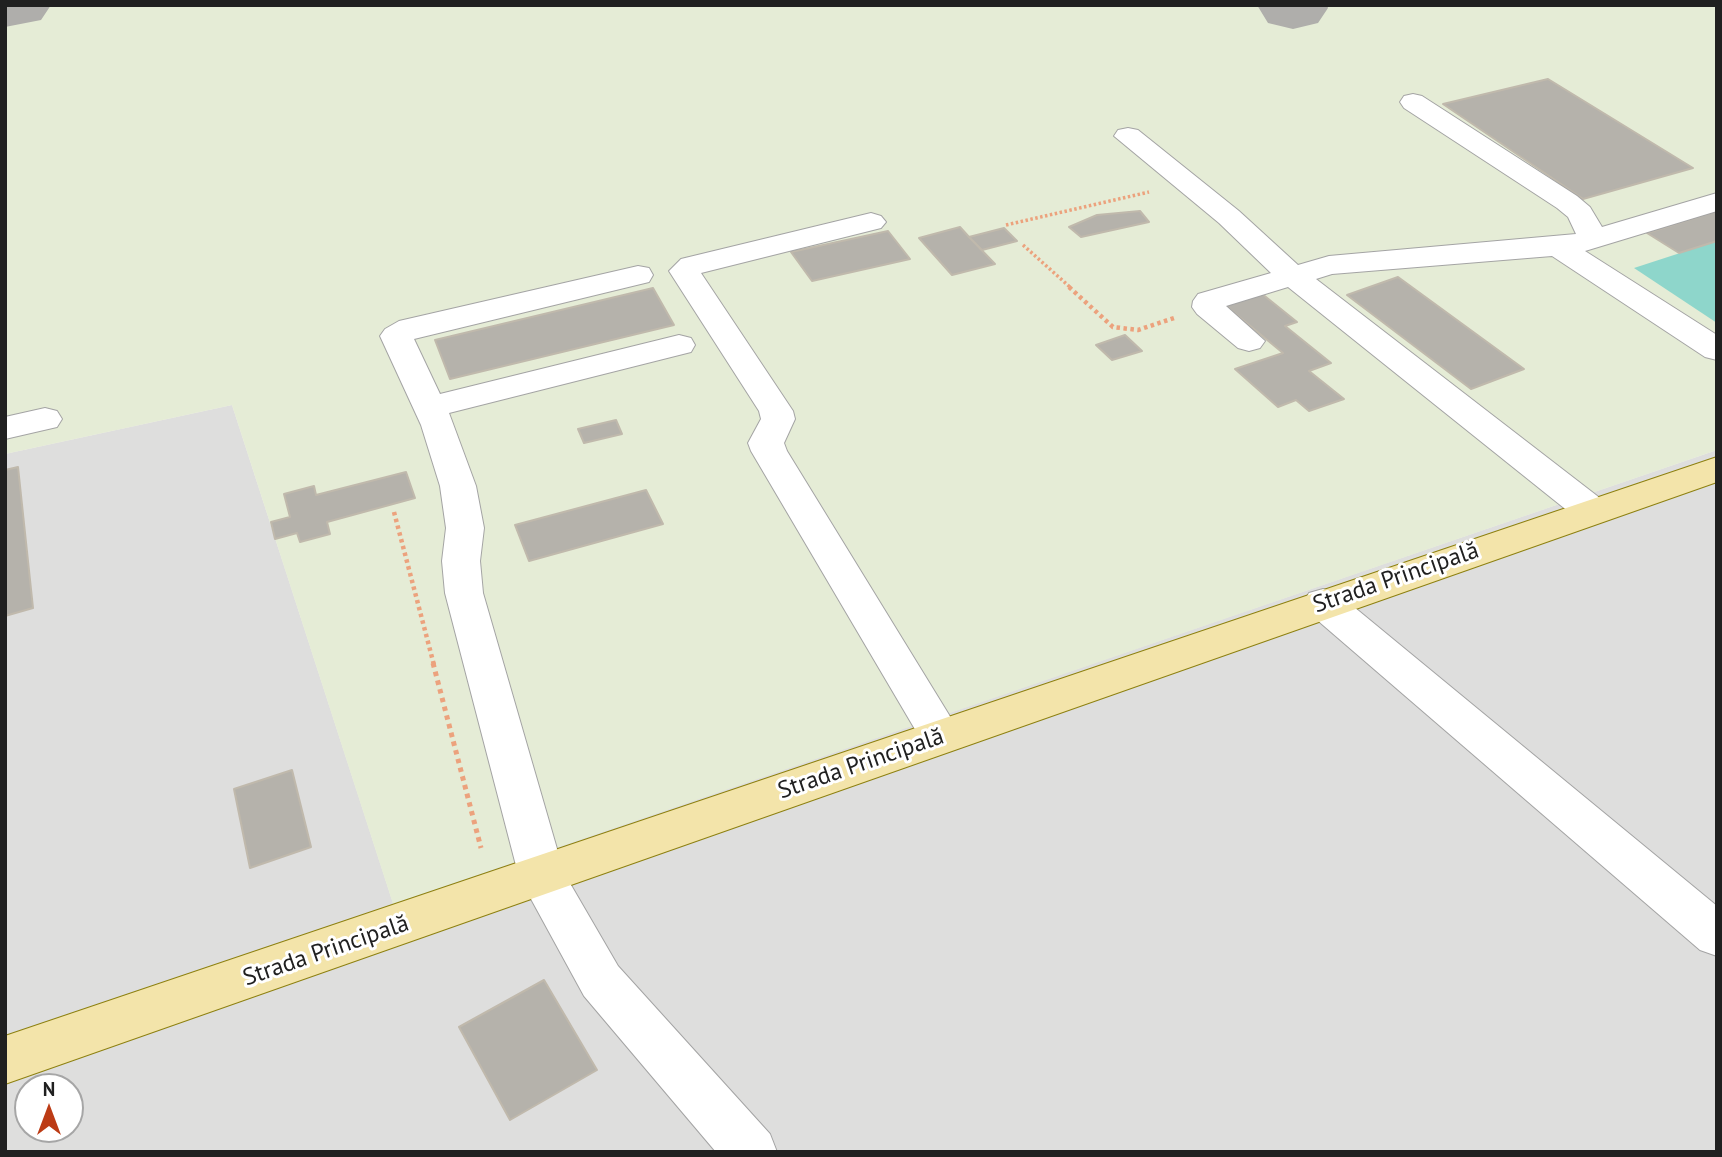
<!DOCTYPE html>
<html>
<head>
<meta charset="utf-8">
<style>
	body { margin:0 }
	#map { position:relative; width:1722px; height:1157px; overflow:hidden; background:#f0efe8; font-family:"PT Sans",sans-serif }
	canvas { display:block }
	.frame { position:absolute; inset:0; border:7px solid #202020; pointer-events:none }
	.north { position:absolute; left:14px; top:1073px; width:70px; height:70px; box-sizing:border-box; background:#fff; border:2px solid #a6a6a6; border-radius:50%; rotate:0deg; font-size:19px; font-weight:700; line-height:28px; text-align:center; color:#202020 }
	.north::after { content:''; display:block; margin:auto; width:24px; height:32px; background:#bc3b15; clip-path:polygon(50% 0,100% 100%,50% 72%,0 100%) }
</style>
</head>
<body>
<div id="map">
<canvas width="1722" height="1157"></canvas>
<div class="frame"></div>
<div class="north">N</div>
</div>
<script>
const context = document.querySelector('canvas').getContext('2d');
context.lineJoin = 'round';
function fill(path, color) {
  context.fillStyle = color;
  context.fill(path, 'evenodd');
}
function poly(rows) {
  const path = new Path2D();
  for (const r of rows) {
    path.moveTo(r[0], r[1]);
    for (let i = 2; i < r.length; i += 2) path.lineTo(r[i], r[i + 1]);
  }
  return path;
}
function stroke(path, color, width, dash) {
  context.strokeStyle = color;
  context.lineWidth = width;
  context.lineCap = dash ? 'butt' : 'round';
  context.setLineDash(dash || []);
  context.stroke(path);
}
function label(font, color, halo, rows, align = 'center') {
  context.font = font + ' "PT Sans",sans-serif';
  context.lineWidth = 6;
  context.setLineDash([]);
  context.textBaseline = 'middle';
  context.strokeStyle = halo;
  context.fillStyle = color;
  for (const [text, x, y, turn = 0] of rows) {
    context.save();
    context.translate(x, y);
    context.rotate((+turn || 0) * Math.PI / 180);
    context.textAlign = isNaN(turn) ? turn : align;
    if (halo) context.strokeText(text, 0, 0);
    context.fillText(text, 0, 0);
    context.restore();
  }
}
fill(poly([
	[232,405,393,903,1717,450,1717,1152,5,1152,5,454],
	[28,1087,70,1087,70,1129,28,1129]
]), '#dededd');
fill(poly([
	[5,5,1717,5,1717,450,393,904,232,405,5,454]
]), '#e5ecd6');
fill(poly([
	[1717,241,1717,323,1634,268]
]), '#8ed6cb');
fill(poly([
	[5,5,51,5,41,20,5,27,5,5],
	[1257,5,1327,5,1328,8,1318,23,1293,29,1268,23,1257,5]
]), '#afaeab');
const building = poly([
	[1548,79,1693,168,1583,199,1443,104,1548,79],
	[1140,211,1149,222,1081,237,1069,227,1097,215,1140,211],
	[1717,211,1717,241,1679,253,1647,233,1717,211],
	[960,227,969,237,995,264,952,275,919,238,960,227],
	[1004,228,1017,241,982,250,969,237,1004,228],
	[888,231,910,259,812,281,791,252,888,231],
	[1398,277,1524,369,1471,389,1347,295,1398,277],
	[653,288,674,325,450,379,435,340,653,288],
	[1256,289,1297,322,1285,326,1331,363,1309,371,1344,399,1309,411,1296,400,1278,407,1235,369,1283,353,1220,301,1256,289],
	[1125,335,1142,351,1112,360,1096,345,1125,335],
	[616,420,622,434,584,443,578,429,616,420],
	[18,467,33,608,5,616,5,470,18,467],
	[406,472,415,498,327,522,330,534,300,542,297,533,275,539,271,522,290,517,284,494,314,486,316,495,406,472],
	[646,490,663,524,529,561,515,525,646,490],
	[292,770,311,847,250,868,234,789,292,770],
	[544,980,597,1070,510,1120,459,1027,544,980]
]);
fill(building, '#b5b2ab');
stroke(building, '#c0b9ac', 2);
const minor = poly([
	[1413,94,1422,96,1577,196,1590,207,1602,227,1717,193,1717,211,1585,251,1717,335,1717,360,1705,357,1552,256,1332,274,1316,279,1605,502,1610,511,1605,520,1592,523,1579,520,1288,287,1226,306,1265,341,1260,348,1249,351,1238,348,1197,314,1192,307,1193,301,1198,294,1271,273,1219,223,1114,136,1118,130,1128,128,1138,130,1239,211,1298,265,1329,256,1576,234,1568,217,1557,208,1404,108,1400,102,1404,96,1413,94],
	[871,213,881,216,886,222,881,228,701,273,793,411,795,419,784,443,787,451,962,736,956,748,941,753,926,748,751,451,748,443,761,419,759,411,669,271,681,259,871,213],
	[638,266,649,268,653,275,649,282,414,339,440,394,679,335,691,338,695,345,691,352,449,413,476,486,484,528,480,561,483,593,564,873,618,966,770,1134,777,1152,716,1152,584,996,519,877,445,593,442,561,446,528,440,486,421,425,380,336,385,329,399,321,638,266],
	[45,408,57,411,62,419,57,427,5,439,5,417,45,408],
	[1323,589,1337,593,1717,906,1717,956,1700,950,1309,613,1303,603,1309,593,1323,589]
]);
const major = poly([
	[1717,457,1717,482,5,1084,5,1036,1717,457]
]);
stroke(minor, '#a4a4a4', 2);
stroke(major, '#8d8010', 2);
stroke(poly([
	[1006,225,1149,192],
	[1023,245,1071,288]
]), '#eca27d', 3.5, [2.5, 2.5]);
stroke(poly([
	[1069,287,1113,327,1138,330,1174,318],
	[394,512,434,665]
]), '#eca27d', 4.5, [3.5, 3.5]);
stroke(poly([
	[433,663,481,848]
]), '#eca27d', 5, [4.5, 4.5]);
fill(minor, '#fff');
fill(major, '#f3e4aa');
label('24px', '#202020', '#fff', [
	["Strada Principală",1396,578,-19],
	["Strada Principală",861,764,-19],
	["Strada Principală",326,951,-19]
]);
</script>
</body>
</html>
